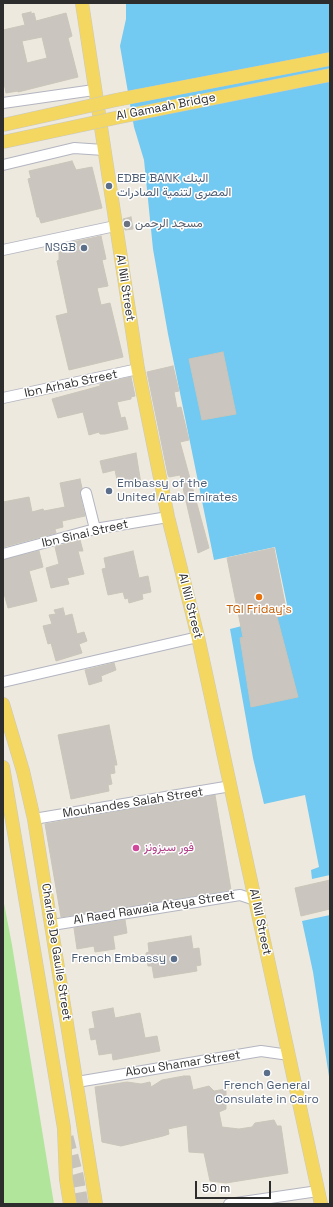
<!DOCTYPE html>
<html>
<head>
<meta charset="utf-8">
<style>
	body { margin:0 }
	#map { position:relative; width:333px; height:1207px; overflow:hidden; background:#eee9df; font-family:"Space Grotesk",sans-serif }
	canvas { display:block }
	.frame { position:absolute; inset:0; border:4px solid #2d2d2d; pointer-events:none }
	.scale { position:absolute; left:195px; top:1181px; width:76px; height:18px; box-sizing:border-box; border:2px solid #2d2d2d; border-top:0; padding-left:5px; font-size:12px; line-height:14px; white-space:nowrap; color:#2d2d2d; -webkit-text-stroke:3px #fff; paint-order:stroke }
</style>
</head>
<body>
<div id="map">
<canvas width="333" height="1207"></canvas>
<div class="frame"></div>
<div class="scale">50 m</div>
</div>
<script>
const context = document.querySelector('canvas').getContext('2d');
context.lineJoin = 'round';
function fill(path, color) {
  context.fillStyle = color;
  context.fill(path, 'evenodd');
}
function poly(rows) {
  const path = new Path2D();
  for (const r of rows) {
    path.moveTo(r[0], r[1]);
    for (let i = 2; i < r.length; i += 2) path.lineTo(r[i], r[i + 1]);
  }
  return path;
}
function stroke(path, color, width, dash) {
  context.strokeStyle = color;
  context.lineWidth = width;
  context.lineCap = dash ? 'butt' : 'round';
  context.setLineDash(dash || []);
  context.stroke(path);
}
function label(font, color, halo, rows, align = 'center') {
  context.font = font + ' "Space Grotesk",Vazirmatn,sans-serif';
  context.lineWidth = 3;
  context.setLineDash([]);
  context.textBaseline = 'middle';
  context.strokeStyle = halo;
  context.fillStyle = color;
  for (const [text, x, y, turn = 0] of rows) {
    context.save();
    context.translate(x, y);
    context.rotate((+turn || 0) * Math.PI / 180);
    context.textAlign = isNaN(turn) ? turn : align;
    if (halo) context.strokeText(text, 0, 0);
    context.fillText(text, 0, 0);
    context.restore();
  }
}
fill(poly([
	[3,898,12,945,54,1204,3,1204]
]), '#b1e59c');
fill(poly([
	[126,3,330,3,330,875,312,879,311,870,319,867,305,795,264,804,253,758,230,629,289,614,275,547,214,560,168,334,153,249,144,160,134,127,120,46,126,19],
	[330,915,330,1083,313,972,302,921]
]), '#72c9f1');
const building = poly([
	[31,12,31,14,34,13,36,21,66,13,72,36,68,38,78,77,18,92,18,91,6,93,3,78,3,30,25,25,22,14,31,12],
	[42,37,47,58,27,63,22,41,42,37],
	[72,161,76,170,92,167,102,208,41,223,39,217,37,217,28,179,31,178,29,171,72,161],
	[131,217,133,229,125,230,123,219,131,217],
	[101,236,106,259,102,260,108,286,97,288,101,305,110,303,123,357,69,370,56,316,68,313,57,261,59,260,59,245,101,236],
	[223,352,236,414,202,420,189,359,223,352],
	[173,366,179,391,174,392,177,408,181,407,189,440,180,442,209,548,198,553,180,475,169,477,168,475,147,372,173,366],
	[131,377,135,396,131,397,131,399,117,402,121,418,125,417,128,429,105,434,100,434,99,432,89,435,83,412,58,418,52,399,100,386,100,384,131,377],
	[136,453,141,484,125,486,125,484,118,485,115,470,103,473,100,461,136,453],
	[80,479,82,488,80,495,85,516,62,521,63,527,55,529,56,533,3,547,3,502,29,497,32,512,43,509,44,511,65,507,60,483,80,479],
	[80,540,83,551,78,551,84,574,67,578,69,584,51,588,46,568,59,564,55,547,80,540],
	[274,548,287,614,277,617,298,697,251,707,240,638,243,637,227,558,274,548],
	[39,551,43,567,29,571,37,601,8,608,3,590,3,560,39,551],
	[133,551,139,578,148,576,151,592,142,594,143,599,129,603,128,598,125,599,123,592,108,595,102,569,106,568,104,558,133,551],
	[63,608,65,616,72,614,77,634,84,632,87,641,79,644,82,653,56,661,51,643,48,644,43,626,52,624,49,615,56,614,54,610,63,608],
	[114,663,116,670,101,676,102,681,89,685,85,670,114,663],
	[109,725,117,765,114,765,115,773,110,774,112,784,108,785,109,791,71,799,58,735,109,725],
	[215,795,231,890,61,917,45,824,215,795],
	[330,880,330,909,301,916,295,888,330,880],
	[125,920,127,933,113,936,115,949,95,952,94,946,77,949,74,928,125,920],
	[191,936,193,949,199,948,201,965,196,966,197,971,154,978,152,966,148,966,146,953,149,952,148,943,191,936],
	[113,1008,115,1018,140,1013,145,1038,157,1036,160,1051,113,1060,112,1053,99,1055,96,1039,91,1040,89,1029,95,1028,92,1012,113,1008],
	[184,1076,190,1076,193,1090,209,1086,214,1091,226,1089,226,1109,219,1112,222,1127,239,1129,252,1127,255,1123,274,1120,277,1126,281,1126,288,1173,226,1183,210,1181,204,1153,189,1152,187,1125,168,1129,169,1134,163,1136,121,1146,102,1142,95,1087,127,1082,141,1084,150,1082,151,1087,162,1080,184,1076]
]);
fill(building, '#cac5bf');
stroke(building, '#cac5b9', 1);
stroke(poly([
	[67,1137,77,1175,82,1204]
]), '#c7c3bb', 13, [13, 6]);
const minor = poly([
	[3,103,94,90],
	[3,165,74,148,104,150],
	[3,250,115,226],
	[3,398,138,369],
	[86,493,95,529],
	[3,554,95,529,168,517],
	[3,682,198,637],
	[34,819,231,786],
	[52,925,240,895,255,900],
	[77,1082,261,1051,289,1055],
	[229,1204,318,1191]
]);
const major = poly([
	[82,3,138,369,168,517,198,637,321,1204],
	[3,704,23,771,34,819,96,1204],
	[3,767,64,1128,66,1179,70,1204]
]);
stroke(minor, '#b3b5c0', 12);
stroke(major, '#c8c8c8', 14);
stroke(minor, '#fff', 10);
stroke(major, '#f3d760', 13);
const majorBridge = poly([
	[3,125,116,100,330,59],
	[3,142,120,117,330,75]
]);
stroke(majorBridge, '#c8c8c8', 14, []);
stroke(majorBridge, '#f3d760', 13);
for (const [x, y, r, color] of [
	[109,186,4,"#5c6f8a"],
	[127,224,4,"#6b7280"],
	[84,248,4,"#5c6f8a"],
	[109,491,4,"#5c6f8a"],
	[259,597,4,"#e8710a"],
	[136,848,4,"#d1479c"],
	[174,959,4,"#5c6f8a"],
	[267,1073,4,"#5c6f8a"]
]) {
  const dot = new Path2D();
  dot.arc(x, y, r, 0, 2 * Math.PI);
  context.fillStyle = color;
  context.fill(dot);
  stroke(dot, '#fff', 1.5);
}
label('12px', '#2d2d2d', '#fff', [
	["Al Gamaah Bridge",166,107,-11],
	["Al Nil Street",125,288,81],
	["Ibn Arhab Street",71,384,-12],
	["Ibn Sinai Street",85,534,-13],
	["Al Nil Street",190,606,76],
	["Mouhandes Salah Street",133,803,-9],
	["Al Raed Rawaia Ateya Street",154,908,-9],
	["Al Nil Street",260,922,78],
	["Charles De Gaulle Street",56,952,81],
	["Abou Shamar Street",183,1064,-9]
]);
label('12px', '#4e5e75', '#fff', [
	["EDBE BANK البنك",117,179],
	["المصرى لتنمية الصادرات",117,193],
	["NSGB",76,248,"right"],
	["Embassy of the",117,484],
	["United Arab Emirates",117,498],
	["French Embassy",166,959,"right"],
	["French General",267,1086,"center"],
	["Consulate in Cairo",267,1100,"center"]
], 'left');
label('12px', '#5b616d', '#fff', [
	["مسجد الرحمن",135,224]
], 'left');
label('12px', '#c56008', '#fff', [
	["TGI Friday's",259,610]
]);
label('12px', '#b23c85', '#fff', [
	["فور سيزونز",144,848]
], 'left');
</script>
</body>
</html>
